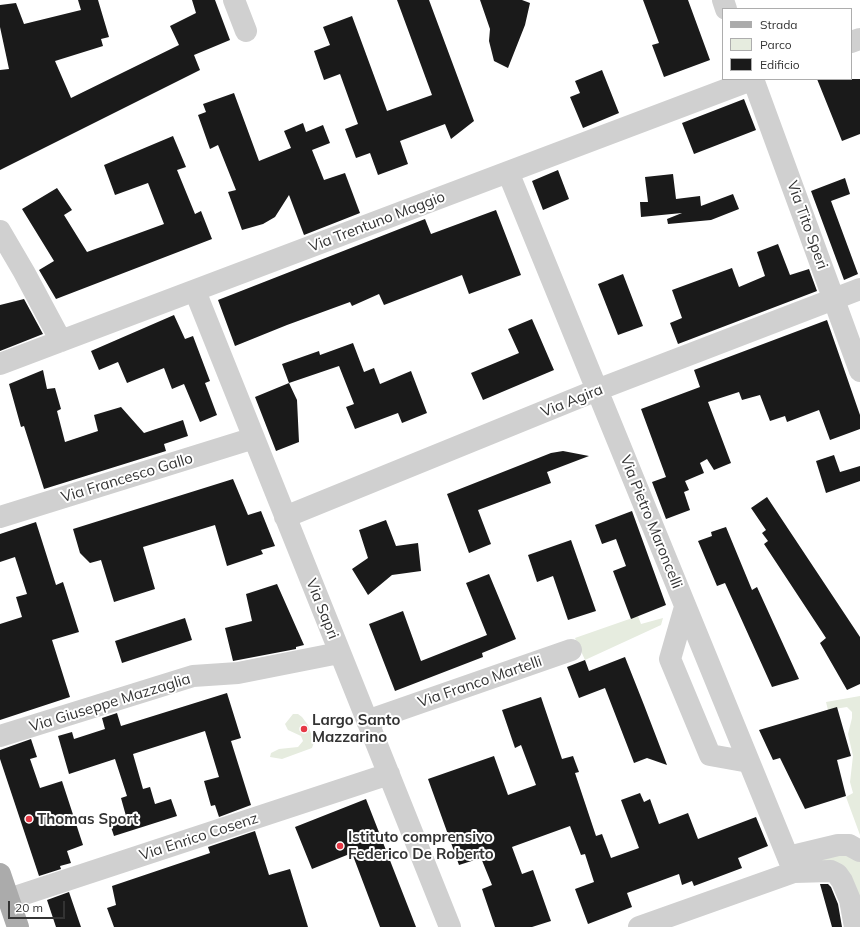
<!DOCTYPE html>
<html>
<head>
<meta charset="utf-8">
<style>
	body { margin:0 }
	#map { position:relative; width:860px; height:927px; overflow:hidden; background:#fff; font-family:Mulish,sans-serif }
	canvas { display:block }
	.legend { position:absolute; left:722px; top:8px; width:130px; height:72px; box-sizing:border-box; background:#fff; border:1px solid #adadad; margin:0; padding:5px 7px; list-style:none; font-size:12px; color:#333 }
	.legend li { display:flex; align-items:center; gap:8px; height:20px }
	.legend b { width:20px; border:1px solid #adadad }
	.scale { position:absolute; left:8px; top:901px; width:57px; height:18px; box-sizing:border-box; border:2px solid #333; border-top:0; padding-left:5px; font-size:12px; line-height:14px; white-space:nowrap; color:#333; -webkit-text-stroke:3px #fff; paint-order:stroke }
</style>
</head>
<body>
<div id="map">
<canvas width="860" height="927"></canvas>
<ul class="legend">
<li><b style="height:5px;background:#ababab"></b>Strada</li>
<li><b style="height:11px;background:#e6ecdf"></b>Parco</li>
<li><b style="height:11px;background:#1a1a1a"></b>Edificio</li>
</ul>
<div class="scale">20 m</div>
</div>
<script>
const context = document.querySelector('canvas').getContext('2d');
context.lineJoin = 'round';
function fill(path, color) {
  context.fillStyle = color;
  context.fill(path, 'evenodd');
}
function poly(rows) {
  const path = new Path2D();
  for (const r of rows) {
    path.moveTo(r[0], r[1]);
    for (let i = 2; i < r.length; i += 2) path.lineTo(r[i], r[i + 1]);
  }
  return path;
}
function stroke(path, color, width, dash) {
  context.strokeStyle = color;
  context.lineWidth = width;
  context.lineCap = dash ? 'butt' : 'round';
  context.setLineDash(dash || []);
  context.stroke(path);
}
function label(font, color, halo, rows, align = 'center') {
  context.font = font + ' Mulish,sans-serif';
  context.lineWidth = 4;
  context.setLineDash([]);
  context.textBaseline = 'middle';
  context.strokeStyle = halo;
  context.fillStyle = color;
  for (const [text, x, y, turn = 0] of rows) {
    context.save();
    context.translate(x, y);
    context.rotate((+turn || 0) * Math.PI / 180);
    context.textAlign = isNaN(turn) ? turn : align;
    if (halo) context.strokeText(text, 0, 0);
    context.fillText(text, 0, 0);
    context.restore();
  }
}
fill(poly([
	[638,616,641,624,663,618,661,625,585,660,575,638],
	[860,696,860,835,846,797,853,793,850,782,853,756,848,734,852,718,852,712,847,707,828,710,826,702],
	[293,714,298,714,302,717,308,725,314,742,312,748,282,759,270,757,271,753,279,749,298,747,303,741,301,736,288,730,285,724],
	[833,851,860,859,860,914,809,857]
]), '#e6ecdf');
fill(poly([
	[78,0,98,0,109,37,101,39,103,46,55,61,71,98,179,45,170,26,196,13,192,0,215,0,230,40,194,55,200,70,0,170,0,70,9,69,0,27,0,5,16,3,24,24,81,10],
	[397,0,429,0,474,121,451,139,445,124,400,141,408,164,378,175,370,153,356,158,345,129,358,124,340,74,324,80,314,51,330,45,323,27,352,16,387,111,432,95],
	[480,0,522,0,530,3,525,25,508,68,494,61,489,41,490,29],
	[643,0,688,0,710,60,664,77,652,45,659,43],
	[602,70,619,113,583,128,570,97,580,93,575,81],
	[817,79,860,79,860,134,842,141],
	[234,93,259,161,291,148,284,131,303,123,306,132,323,125,330,143,312,150,324,180,345,173,360,213,304,235,289,195,275,217,263,224,242,230,228,192,236,190,218,145,210,149,198,115,206,112,203,104],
	[744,99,756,130,694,154,682,123],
	[173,136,186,167,177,170,195,214,201,211,212,239,56,299,39,270,54,261,22,209,57,188,72,210,64,215,87,252,164,224,148,183,115,195,104,165],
	[558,170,569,199,543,210,532,181],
	[673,174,676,199,700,196,701,206,733,194,739,209,711,220,668,224,667,219,682,213,641,217,640,202,648,202,645,177],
	[845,178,850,194,831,201,858,274,844,280,811,191],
	[496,210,521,275,469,294,462,275,384,305,379,294,352,306,350,302,287,325,235,346,218,300,425,219,431,234],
	[778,244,790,275,809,269,817,291,678,344,670,323,682,318,672,290,732,268,739,287,765,276,757,252],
	[623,274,643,326,618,335,598,284],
	[24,299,43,334,0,351,0,305],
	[174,315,185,339,193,336,210,381,205,383,217,415,200,422,184,384,172,389,164,368,127,383,118,362,99,370,91,351],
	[532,319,554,370,483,400,471,373,519,353,508,329],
	[827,320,860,415,860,429,830,440,819,410,787,422,785,416,770,421,760,395,742,400,739,392,708,402,731,463,714,470,707,459,700,463,704,473,685,481,689,490,684,492,690,510,666,519,652,482,666,477,641,409,700,387,694,370],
	[353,343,364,372,374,368,380,384,411,371,427,413,402,423,398,413,355,429,346,407,354,404,339,366,289,383,282,364,319,351,320,355],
	[43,370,47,389,55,388,61,409,57,411,65,442,98,431,94,415,121,407,144,433,183,420,188,436,164,444,166,451,44,489,24,426,21,427,9,384],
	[289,383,297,400,299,442,276,451,255,397],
	[563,451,589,456,547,472,551,483,478,510,491,544,469,553,447,494,551,453],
	[834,455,840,472,860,466,860,481,826,493,816,461],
	[233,479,248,515,261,511,275,546,261,550,263,554,227,566,215,525,143,547,155,589,114,602,101,560,90,563,80,553,73,529],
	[767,497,860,637,860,684,847,690,820,643,826,638,764,544,768,541,762,533,766,530,751,508],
	[632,511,666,605,631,619,613,571,626,566,616,539,602,544,595,525],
	[386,520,396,546,418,543,421,571,392,575,368,595,352,569,368,558,359,530],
	[36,522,56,585,63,582,79,632,52,640,70,697,0,720,0,624,22,617,16,597,27,594,15,557,0,562,0,534],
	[726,527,752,590,757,587,799,679,772,687,725,583,717,586,698,541,712,536,711,532],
	[571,540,596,611,568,620,553,576,537,582,528,555],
	[489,574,516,639,482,653,483,657,395,691,369,624,403,611,421,661,487,635,466,583],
	[277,584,304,645,296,647,296,649,233,661,225,628,252,621,246,594],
	[185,618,192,640,122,663,115,641],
	[625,657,644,705,667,765,647,758,634,763,605,688,579,698,567,667,585,660,589,671],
	[227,693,241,738,231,741,251,805,219,817,215,805,211,806,204,781,219,777,205,731,133,754,143,789,150,787,155,804,171,799,177,816,114,836,109,821,126,816,121,798,127,796,115,759,69,774,58,736,72,732,74,739,105,729,102,718,117,713,121,726],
	[541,697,562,759,573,756,579,772,575,773,596,836,602,834,611,858,639,848,621,800,640,793,644,802,650,799,659,824,688,813,698,839,756,817,768,846,738,858,742,868,694,886,692,881,682,885,679,874,627,893,632,907,588,924,575,889,594,882,585,854,581,855,570,826,512,847,522,874,533,870,551,921,532,927,495,927,482,889,492,885,481,858,459,865,428,779,494,756,508,795,536,785,521,745,515,748,502,710],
	[837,707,851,756,837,760,846,796,805,809,780,758,773,760,759,730],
	[31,739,37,757,30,759,40,788,62,781,83,845,67,851,71,863,60,866,61,869,39,876,0,759,0,750],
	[366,799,416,927,380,927,352,853,312,869,295,827],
	[255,831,269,875,290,869,308,927,114,927,107,908,116,905,112,886,210,853,208,847],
	[820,884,828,884,831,887,838,904,842,927,832,927],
	[69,892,81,927,56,927,47,900]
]), '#1a1a1a');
stroke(poly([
	[234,0,246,31],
	[723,0,726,9],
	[851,42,860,39],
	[753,79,860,371],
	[508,172,794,872],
	[0,231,24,272,61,341],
	[195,291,450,927],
	[0,364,754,79],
	[0,517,254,438],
	[285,517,597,390,860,289],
	[685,607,670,659,710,755,749,762],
	[367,721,571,650],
	[0,736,193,676,238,673,339,653],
	[788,857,838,845,849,845,860,851],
	[9,899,389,774],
	[639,927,794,872,831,871,837,874,842,881,850,900,855,927]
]), '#d0d0d0', 22);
stroke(poly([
	[0,874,18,927]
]), '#ababab', 22);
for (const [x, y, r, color] of [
	[304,729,4,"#e63946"],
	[29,819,4,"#e63946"],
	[340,846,4,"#e63946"]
]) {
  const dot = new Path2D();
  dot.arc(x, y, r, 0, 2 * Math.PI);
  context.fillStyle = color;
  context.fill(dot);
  stroke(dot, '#fff', 1.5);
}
label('15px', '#333', '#fff', [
	["Via Trentuno Maggio",377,222,-21],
	["Via Tito Speri",807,225,70],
	["Via Agira",572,401,-22],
	["Via Francesco Gallo",127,478,-17],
	["Via Pietro Maroncelli",651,522,68],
	["Via Sapri",322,609,68],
	["Via Franco Martelli",480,682,-19],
	["Via Giuseppe Mazzaglia",110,703,-17],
	["Via Enrico Cosenz",199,837,-18]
]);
label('bold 15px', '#333', '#fff', [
	["Largo Santo",312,720],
	["Mazzarino",312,737],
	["Thomas Sport",37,819],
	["Istituto comprensivo",348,837],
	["Federico De Roberto",348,854]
], 'left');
</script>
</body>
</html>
